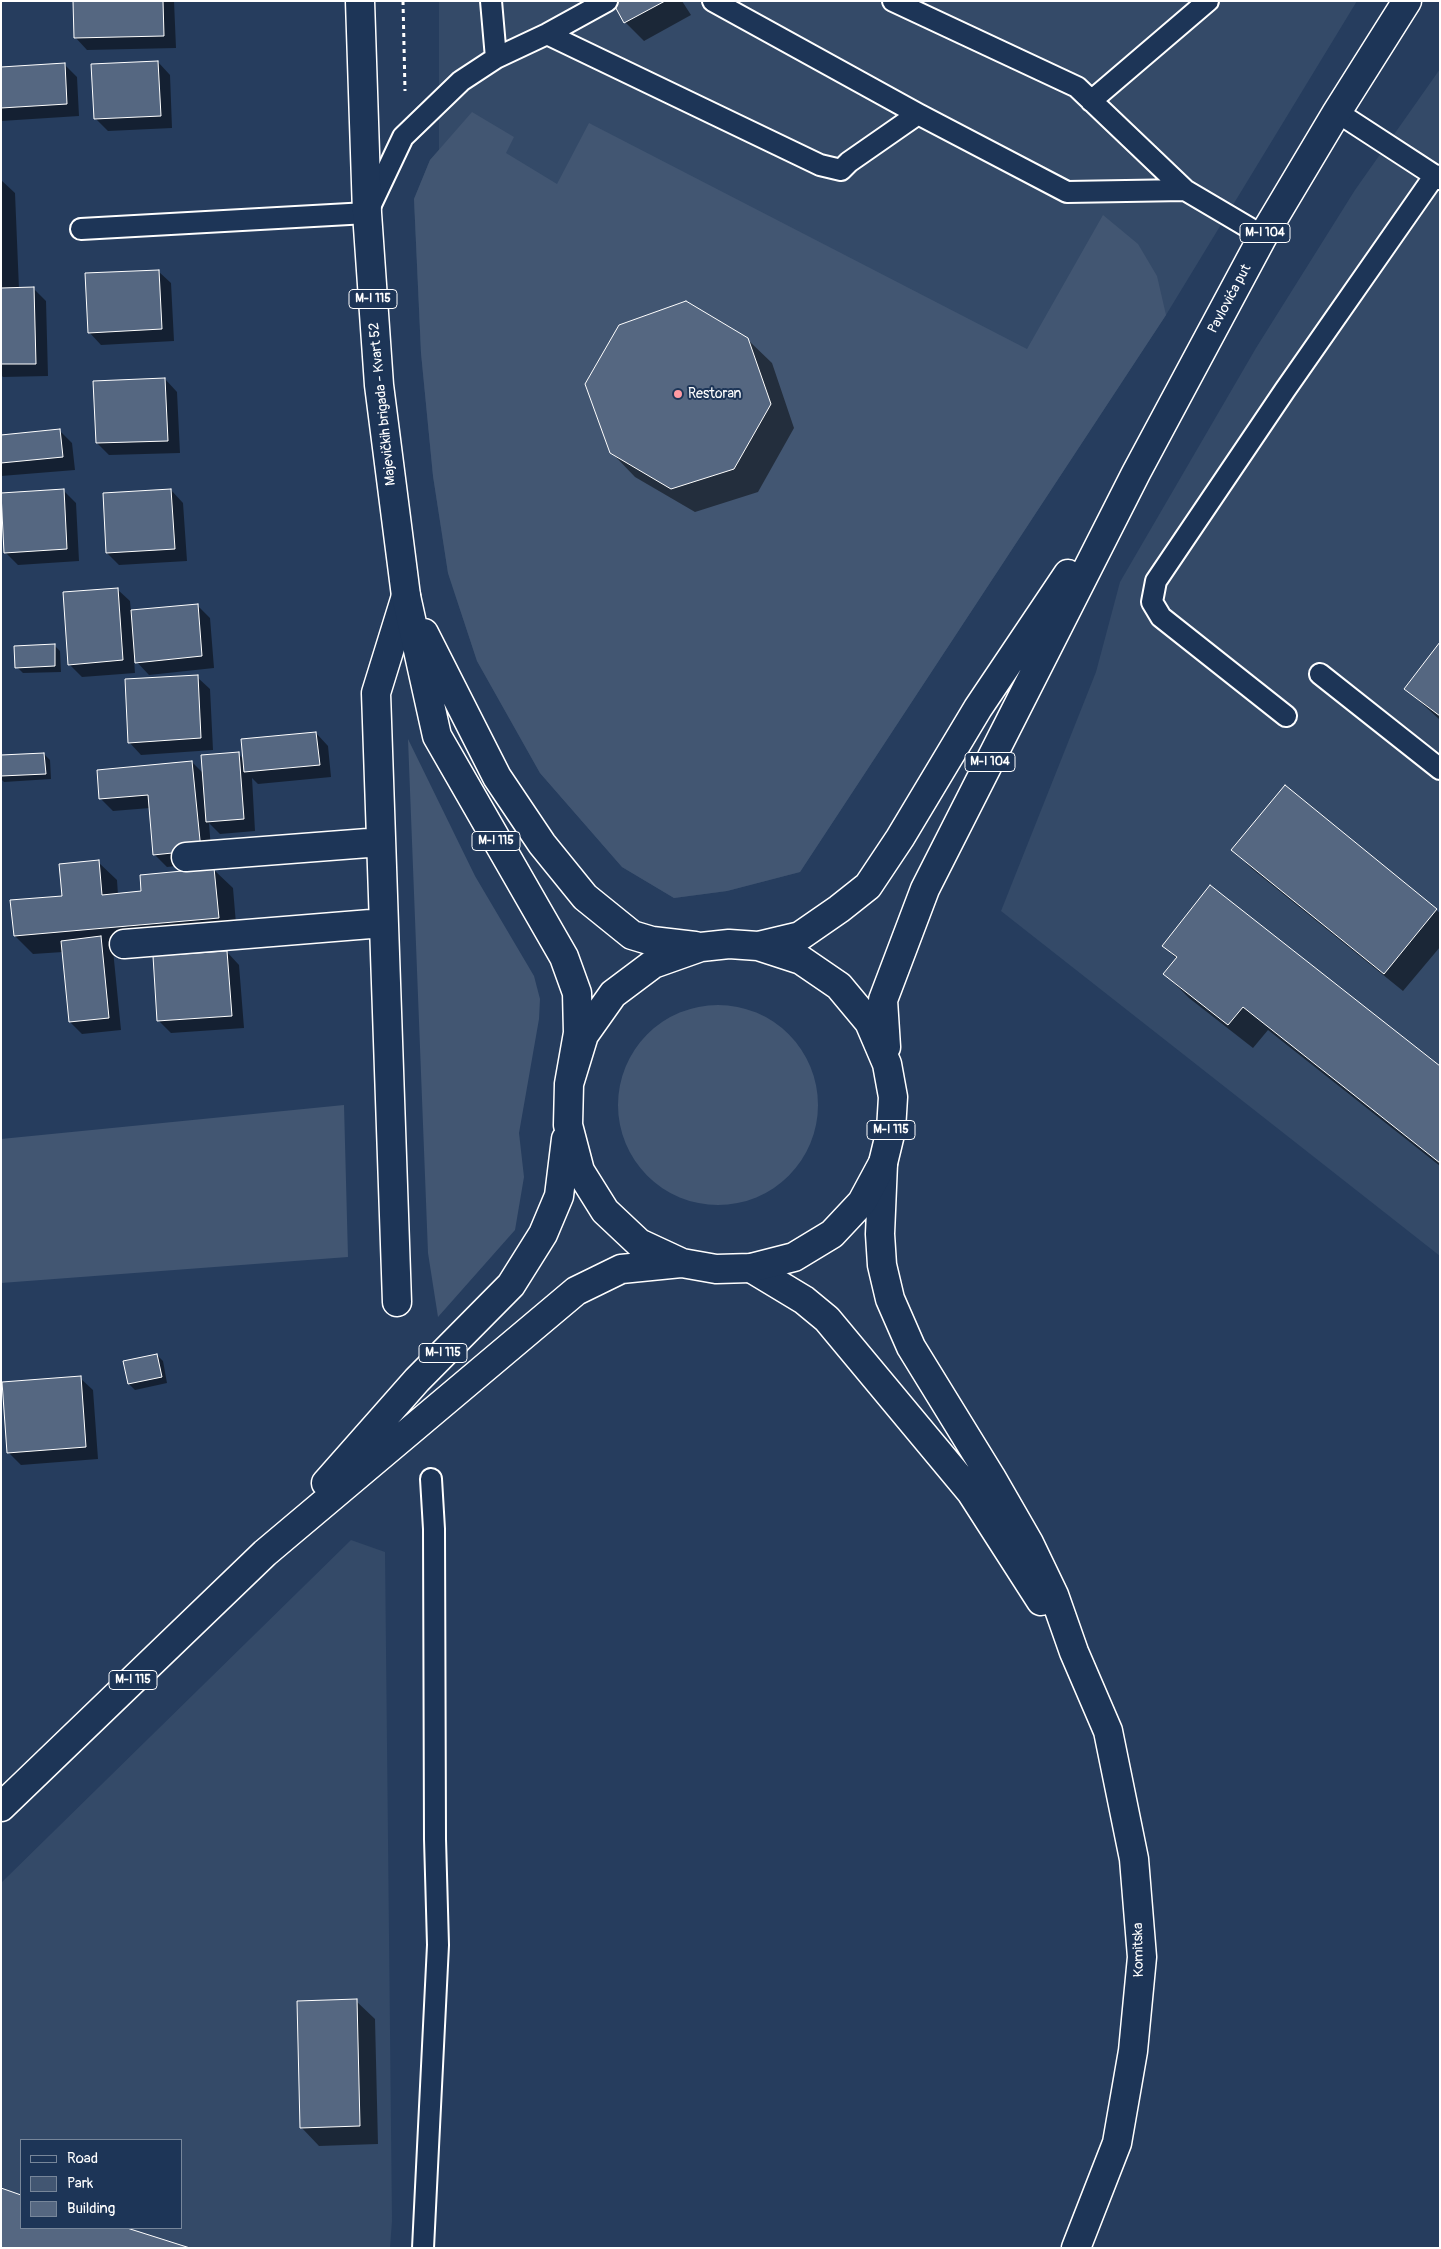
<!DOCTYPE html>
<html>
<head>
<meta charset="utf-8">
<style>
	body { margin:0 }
	#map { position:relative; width:1441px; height:2249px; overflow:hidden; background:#263d5e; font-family:Pangolin,sans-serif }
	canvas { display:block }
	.frame { position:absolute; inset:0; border:2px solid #fff; pointer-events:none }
	.legend { position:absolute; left:20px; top:2139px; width:162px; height:90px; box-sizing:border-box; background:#1d3557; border:1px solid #77869a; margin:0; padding:6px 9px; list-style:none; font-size:15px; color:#fff }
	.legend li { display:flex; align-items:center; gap:10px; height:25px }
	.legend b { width:25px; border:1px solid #77869a }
</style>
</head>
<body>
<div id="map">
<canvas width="1441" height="2249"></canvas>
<div class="frame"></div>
<ul class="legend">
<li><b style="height:6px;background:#1d3557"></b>Road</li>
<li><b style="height:14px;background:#425672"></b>Park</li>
<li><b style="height:14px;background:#556781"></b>Building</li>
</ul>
</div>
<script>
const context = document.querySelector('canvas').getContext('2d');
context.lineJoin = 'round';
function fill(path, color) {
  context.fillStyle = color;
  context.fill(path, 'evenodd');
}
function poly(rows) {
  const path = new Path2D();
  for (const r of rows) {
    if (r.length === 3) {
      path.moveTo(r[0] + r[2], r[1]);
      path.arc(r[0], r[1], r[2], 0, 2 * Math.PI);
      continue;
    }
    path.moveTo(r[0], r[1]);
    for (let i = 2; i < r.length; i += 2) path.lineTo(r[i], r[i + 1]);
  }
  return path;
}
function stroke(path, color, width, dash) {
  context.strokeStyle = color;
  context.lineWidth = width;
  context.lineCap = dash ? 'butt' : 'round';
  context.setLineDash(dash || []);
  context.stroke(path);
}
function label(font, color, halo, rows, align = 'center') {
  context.font = font + ' Pangolin,sans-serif';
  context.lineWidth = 4;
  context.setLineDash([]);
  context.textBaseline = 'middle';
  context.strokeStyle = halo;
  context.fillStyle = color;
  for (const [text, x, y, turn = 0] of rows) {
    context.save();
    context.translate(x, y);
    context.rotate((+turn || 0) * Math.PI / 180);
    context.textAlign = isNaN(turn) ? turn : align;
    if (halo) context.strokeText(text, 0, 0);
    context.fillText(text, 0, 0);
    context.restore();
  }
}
fill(poly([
	[439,1,1357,1,1166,315,800,872,727,891,674,898,622,867,540,773,477,661,448,573,433,476,421,353,414,199,430,160,439,150],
	[1440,69,1440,1256,1001,911,1096,672,1120,582,1256,348,1355,190],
	[351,1540,385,1552,392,2221,390,2248,1,2248,1,1883],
	[21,2140,181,2140,181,2228,21,2228]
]), '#344a68');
fill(poly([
	[472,112,514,137,506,153,557,184,589,123,1027,349,1103,215,1138,244,1157,276,1166,315,800,872,727,891,674,898,622,867,540,773,477,661,448,573,433,476,421,353,414,199,430,160],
	[408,739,475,876,534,976,540,999,539,1019,519,1133,524,1177,515,1230,438,1317,428,1253],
	[718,1105,100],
	[344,1105,348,1257,1,1283,1,1139]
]), '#425672');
fill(poly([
	[74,1,174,1,176,48,87,50,75,37],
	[613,1,682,1,691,15,644,41,625,22],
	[158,62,170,75,172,128,108,131,95,118],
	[65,65,77,77,79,116,1,121,1,69],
	[1,180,15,193,19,289,33,288,46,301,48,376,3,377,1,375],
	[158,271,171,283,174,341,101,345,89,332],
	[747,339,772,363,794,428,758,492,695,512,635,477,611,452],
	[165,379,177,392,180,453,109,455,97,443],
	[60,431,72,443,75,470,1,476,1,436],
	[171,490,183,503,187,561,119,565,107,553],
	[64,491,76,503,79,561,18,565,5,552],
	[117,589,130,601,131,612,197,605,210,618,214,668,149,675,134,659,135,673,82,677,69,664],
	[1440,644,1440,720,1405,688],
	[54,645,60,651,61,672,23,673,17,667],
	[197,677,210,689,213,750,141,755,129,742],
	[316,733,328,746,331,777,258,784,252,778,255,831,220,834,209,823,212,862,167,867,154,854,150,808,113,811,101,799,98,771,192,762,204,774,238,753,244,760],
	[44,754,50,760,51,779,4,782,1,779,1,757],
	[1285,787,1440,913,1440,947,1403,991,1251,868,1233,850],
	[98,862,117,880,118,895,142,892,214,870,233,888,237,936,110,947,113,950,121,1030,82,1034,70,1022,63,952,33,954,15,936,63,897],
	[1164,946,1440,1067,1440,1166,1268,1030,1253,1048,1189,998,1165,974,1177,959],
	[227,952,239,965,244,1028,171,1033,158,1020],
	[157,1355,163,1361,167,1383,135,1390,129,1384],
	[80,1378,93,1390,98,1459,21,1465,8,1452],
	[356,2001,375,2019,378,2144,319,2146,301,2127],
	[1,2190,21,2196,21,2228,122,2228,186,2248,1,2248]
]), '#0007');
const building = poly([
	[73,1,163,1,164,36,74,38,73,1],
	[612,1,665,1,624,23,612,1],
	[158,61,161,116,94,119,91,64,158,61],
	[65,63,67,104,1,108,1,67,65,63],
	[159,270,162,329,88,333,85,273,159,270],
	[34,287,36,364,1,364,1,288,34,287],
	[686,301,748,338,771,404,734,469,671,489,610,453,585,384,619,325,686,301],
	[165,378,168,441,96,443,93,381,165,378],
	[60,429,63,457,1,463,1,435,60,429],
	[64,489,67,549,4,553,1,493,64,489],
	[171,489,175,549,106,553,103,493,171,489],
	[118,588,123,660,68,665,63,592,118,588],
	[198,604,202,656,135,663,131,610,198,604],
	[1440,642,1440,716,1404,689,1440,642],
	[55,644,55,666,15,668,14,646,55,644],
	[198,675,201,738,128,743,125,679,198,675],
	[316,732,320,765,244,772,241,739,316,732],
	[239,752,244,819,206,822,201,755,239,752],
	[44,753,46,774,1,776,1,755,44,753],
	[192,761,201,850,153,855,148,795,99,799,97,770,192,761],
	[1285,785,1437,909,1384,974,1231,850,1285,785],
	[99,860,102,895,141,891,140,875,214,868,219,918,14,936,10,900,62,896,59,864,99,860],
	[1210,885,1440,1066,1440,1163,1243,1007,1228,1025,1163,974,1177,957,1162,946,1210,885],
	[101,936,109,1018,69,1022,61,941,101,936],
	[227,951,232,1016,157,1021,153,956,227,951],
	[157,1354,162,1377,128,1384,123,1361,157,1354],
	[81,1376,86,1447,7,1453,2,1382,81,1376],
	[357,1999,360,2126,300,2128,297,2001,357,1999],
	[1,2188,21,2195,21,2228,127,2228,190,2248,1,2248,1,2188]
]);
fill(building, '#556781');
stroke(building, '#fff', 1);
const lane = poly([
	[713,1,918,114,1067,192,1185,190],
	[893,1,1077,87,1185,190,1263,236],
	[547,34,820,165,841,170,849,162,918,114],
	[496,58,547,34,607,1],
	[1091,101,1208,1],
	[1337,112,1440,179],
	[81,229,367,213,403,137,461,81,496,58,491,1],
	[1320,674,1440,769],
	[1286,716,1161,617,1152,602,1156,581,1285,390,1435,175],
	[423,2248,438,1945,435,1839,434,1529,431,1479]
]);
const street = poly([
	[186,857,381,842],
	[124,944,383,923],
	[397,1302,376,693,406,596]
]);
const secondary = poly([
	[883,1163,880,1234,882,1265,890,1299,911,1347,991,1477,1029,1543,1054,1595,1074,1652,1108,1731,1134,1859,1142,1957,1133,2051,1117,2143,1076,2248],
	[751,1268,804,1300,827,1319,971,1492,1041,1601]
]);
const primary = poly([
	[360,1,367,213,379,385,406,596,437,736,564,957,577,993,578,1033,569,1084,568,1125,580,1171,605,1211,639,1243,682,1263,716,1269,751,1268,794,1257,832,1234,862,1202,883,1163,891,1130,893,1097,887,1064,869,1022,839,986,801,960,758,946,729,944,701,947,653,964,613,994,584,1035,569,1084],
	[424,633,497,777,542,844,585,897,632,935,652,941,695,946],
	[758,946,800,936,839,909,868,886,900,838,978,708,1068,574],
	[886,1047,883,1000,925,889,1136,473,1263,236,1337,112,1407,1],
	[326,1483,417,1380,511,1285,543,1234,559,1196,566,1139],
	[1,1807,265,1553,576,1291,621,1269,681,1263]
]);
stroke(lane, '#fff', 24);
stroke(street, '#fff', 31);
stroke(secondary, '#fff', 31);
stroke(primary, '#fff', 31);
stroke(poly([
	[403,1,405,91]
]), '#fff', 3, [4, 4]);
stroke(lane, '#1d3557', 20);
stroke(street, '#1d3557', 28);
stroke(secondary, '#1d3557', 28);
stroke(primary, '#1d3557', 28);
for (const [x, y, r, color] of [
	[678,394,5,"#ff9aa2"]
]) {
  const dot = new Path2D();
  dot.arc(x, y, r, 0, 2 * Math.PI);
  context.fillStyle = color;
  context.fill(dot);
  stroke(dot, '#1d3557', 2);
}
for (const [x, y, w] of [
	[1265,233,50],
	[373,299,48],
	[990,762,50],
	[496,841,48],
	[891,1130,48],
	[443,1353,48],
	[133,1680,48]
]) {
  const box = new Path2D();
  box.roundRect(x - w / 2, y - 9.5, w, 19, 4);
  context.fillStyle = '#1d3557';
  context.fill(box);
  stroke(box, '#fff', 1);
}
label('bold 12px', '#fff', null, [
	["M-I 104",1265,233],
	["M-I 115",373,299],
	["M-I 104",990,762],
	["M-I 115",496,841],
	["M-I 115",891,1130],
	["M-I 115",443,1353],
	["M-I 115",133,1680]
]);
label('14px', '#fff', '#1d3557', [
	["Pavlovića put",1230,299,-62],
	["Majevičkih brigada - Kvart 52",383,404,-96],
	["Komitska",1139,1950,-91]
]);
label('14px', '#fff', '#1d3557', [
	["Restoran",688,394]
], 'left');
</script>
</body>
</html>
